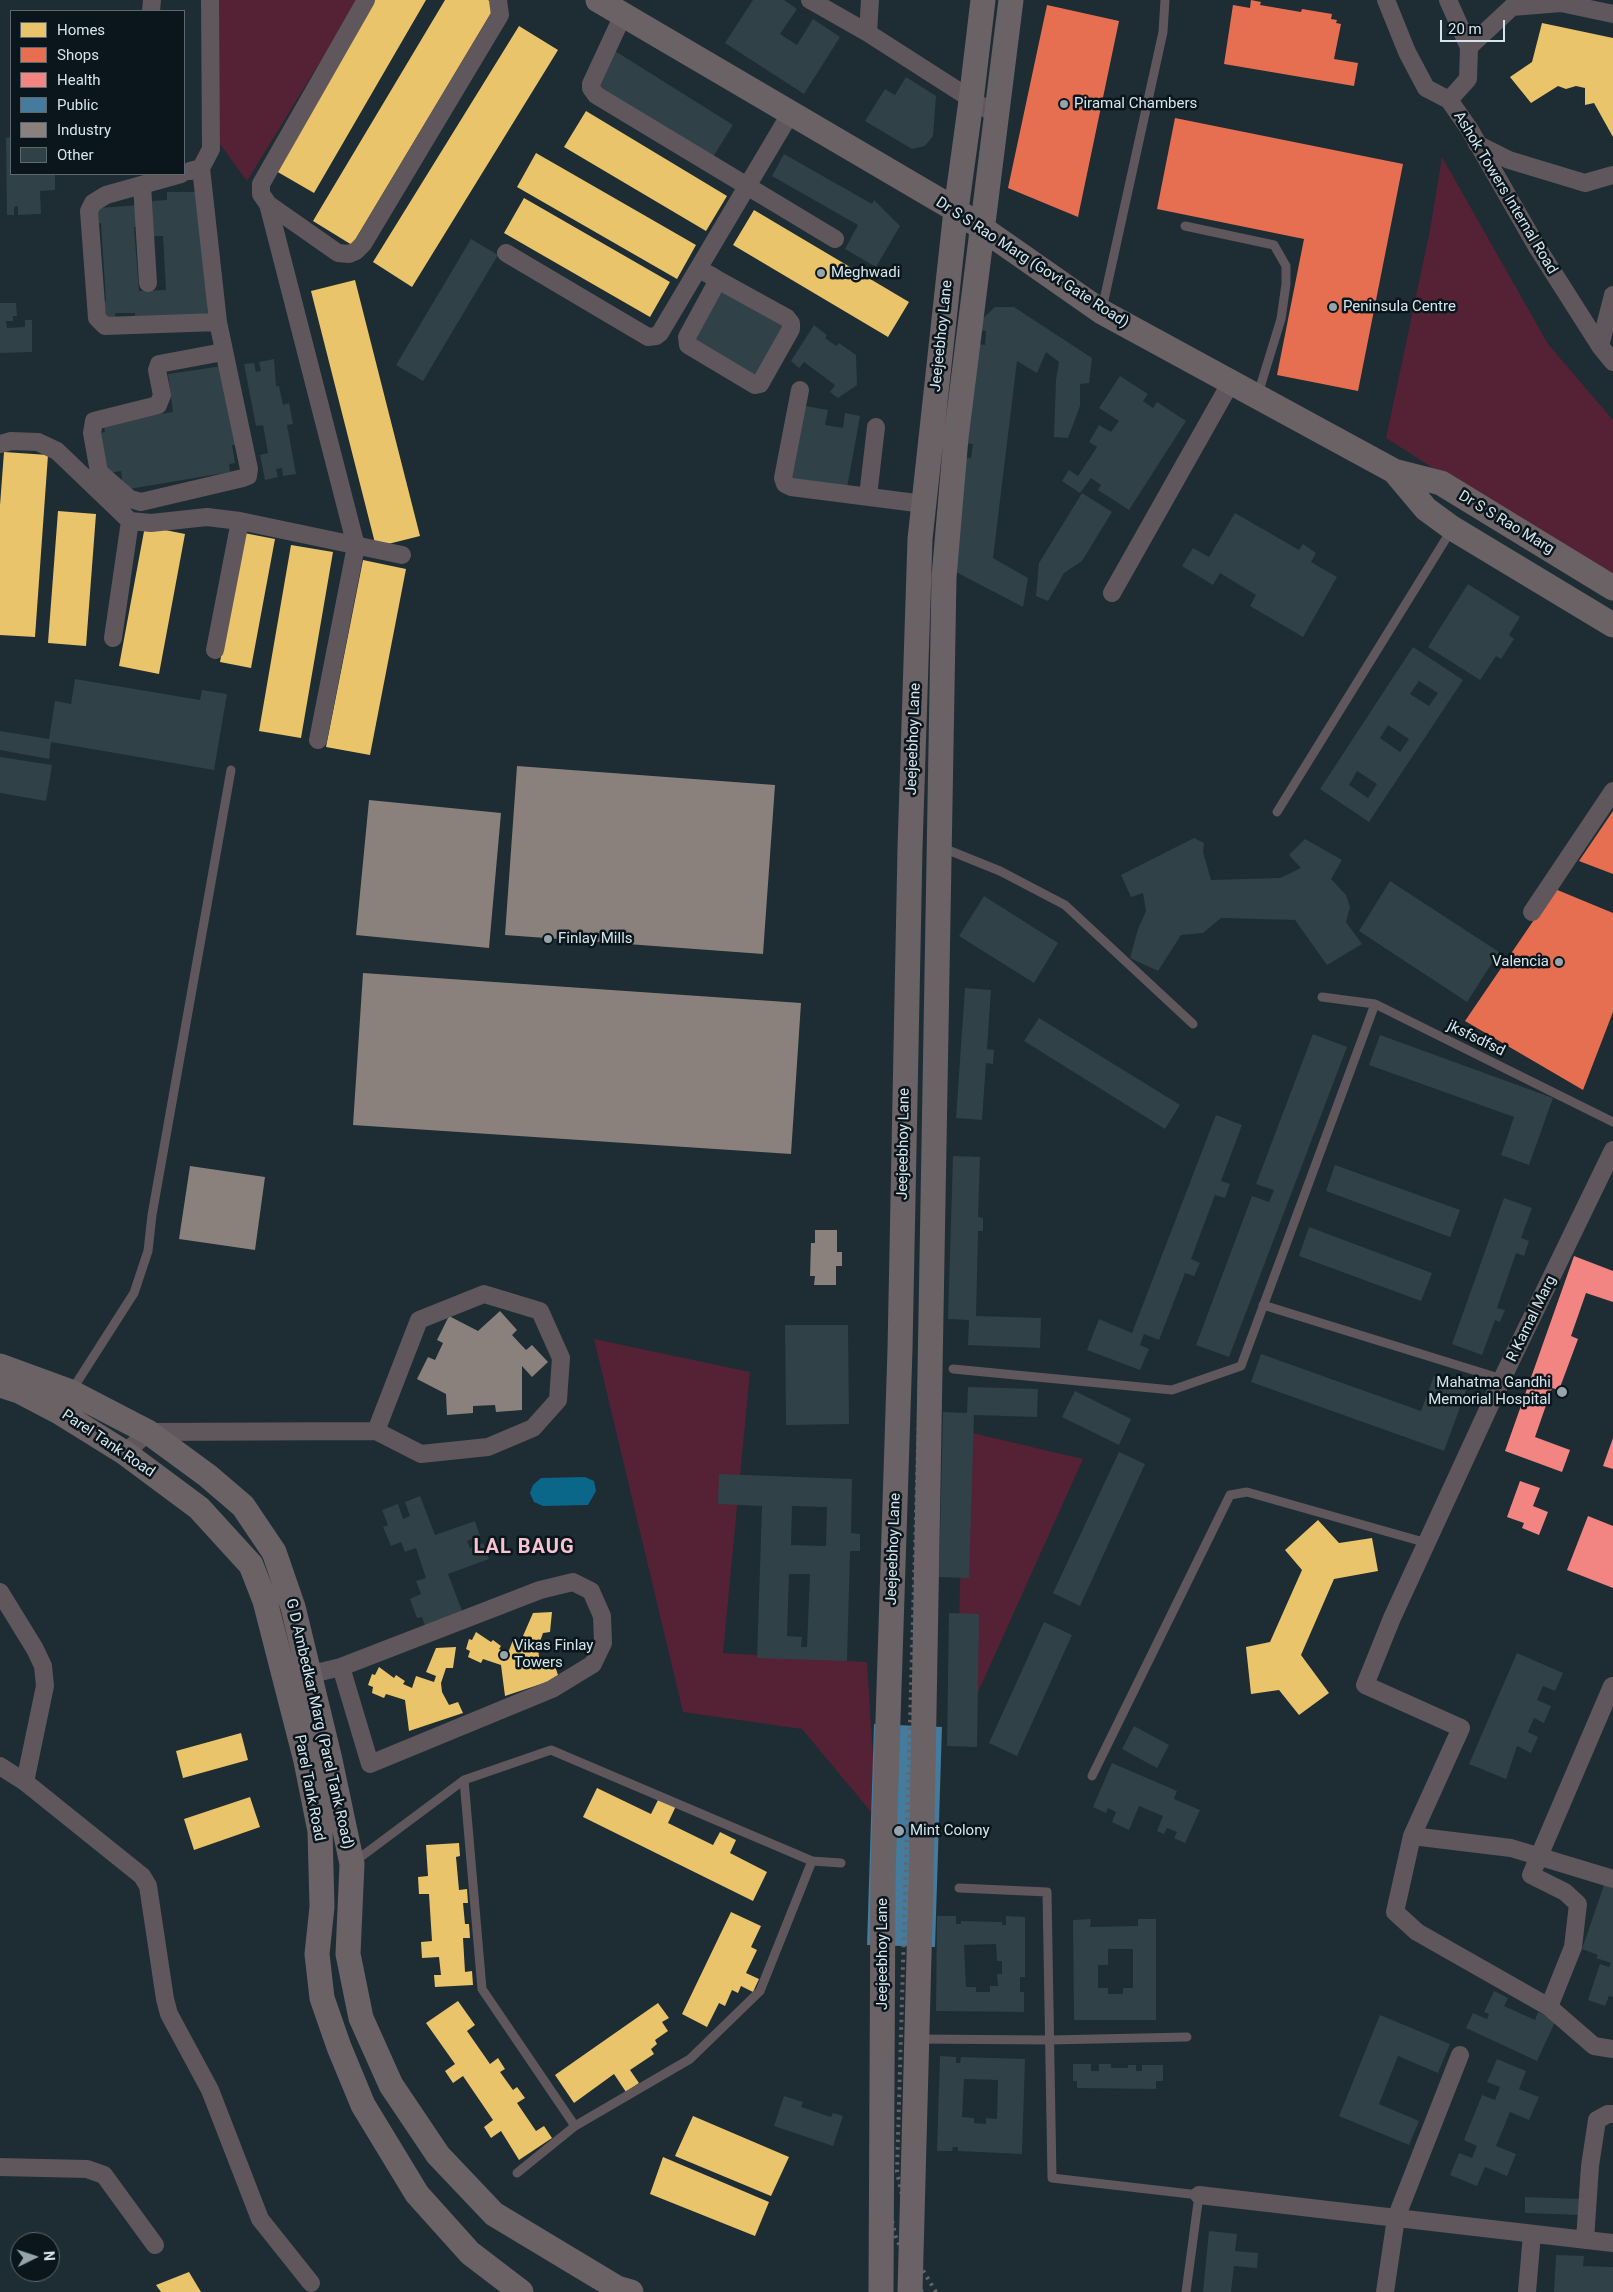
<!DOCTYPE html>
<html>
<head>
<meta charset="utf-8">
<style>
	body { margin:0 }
	#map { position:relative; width:1613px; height:2292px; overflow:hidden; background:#1e2c34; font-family:Roboto,sans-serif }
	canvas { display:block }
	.legend { position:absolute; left:10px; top:10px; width:175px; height:165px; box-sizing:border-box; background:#0b161c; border:1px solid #5c6970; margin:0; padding:6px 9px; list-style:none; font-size:15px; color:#d6e5ed }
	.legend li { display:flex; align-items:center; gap:10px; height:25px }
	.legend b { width:25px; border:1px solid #5c6970 }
	.north { position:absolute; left:10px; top:2232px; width:50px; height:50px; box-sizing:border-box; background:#0b161c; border:1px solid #5c6970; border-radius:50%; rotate:86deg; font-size:14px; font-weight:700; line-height:20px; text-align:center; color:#d6e5ed }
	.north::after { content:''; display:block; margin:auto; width:18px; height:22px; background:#96a4ac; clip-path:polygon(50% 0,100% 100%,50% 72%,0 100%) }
	.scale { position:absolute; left:1440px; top:20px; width:65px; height:22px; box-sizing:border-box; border:2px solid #d6e5ed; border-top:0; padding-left:6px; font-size:15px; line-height:18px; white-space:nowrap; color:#d6e5ed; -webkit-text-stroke:4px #0b161c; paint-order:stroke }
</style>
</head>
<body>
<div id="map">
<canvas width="1613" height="2292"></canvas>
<ul class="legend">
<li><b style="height:14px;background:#e9c46a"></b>Homes</li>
<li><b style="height:14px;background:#e76f51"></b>Shops</li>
<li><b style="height:14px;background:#f28482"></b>Health</li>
<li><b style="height:14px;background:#457b9d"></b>Public</li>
<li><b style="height:14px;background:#8a817c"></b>Industry</li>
<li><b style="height:14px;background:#314148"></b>Other</li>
</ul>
<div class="north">N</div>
<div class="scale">20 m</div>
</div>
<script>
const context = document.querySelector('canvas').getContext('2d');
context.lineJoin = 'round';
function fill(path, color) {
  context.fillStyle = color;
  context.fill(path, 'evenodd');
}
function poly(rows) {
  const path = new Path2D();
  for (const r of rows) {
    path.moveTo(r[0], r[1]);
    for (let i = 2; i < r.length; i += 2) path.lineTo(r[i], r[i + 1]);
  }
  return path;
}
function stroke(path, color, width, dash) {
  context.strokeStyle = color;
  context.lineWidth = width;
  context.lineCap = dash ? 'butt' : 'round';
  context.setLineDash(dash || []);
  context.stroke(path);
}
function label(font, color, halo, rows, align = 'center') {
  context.font = font + ' Roboto,sans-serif';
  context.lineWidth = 5;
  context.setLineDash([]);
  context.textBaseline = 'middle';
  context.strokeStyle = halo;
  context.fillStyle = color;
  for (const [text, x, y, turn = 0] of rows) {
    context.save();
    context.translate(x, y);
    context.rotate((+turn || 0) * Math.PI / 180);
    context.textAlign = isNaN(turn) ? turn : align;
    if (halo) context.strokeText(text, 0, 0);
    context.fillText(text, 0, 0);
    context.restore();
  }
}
fill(poly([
	[216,0,358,0,247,181,220,144],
	[1442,157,1548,344,1613,420,1613,583,1386,438,1430,230],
	[594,1339,750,1372,723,1653,867,1662,877,1819,802,1729,683,1712],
	[964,1431,1083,1459,956,1741]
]), '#542234');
fill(poly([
	[585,1477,594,1481,596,1491,588,1505,543,1506,534,1502,530,1493,533,1485,541,1478]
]), '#0a6789');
fill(poly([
	[375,0,426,0,314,193,276,171],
	[445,0,488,0,496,5,352,245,313,221],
	[1542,23,1613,38,1613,137,1594,103,1585,105,1585,88,1576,86,1566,89,1558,86,1531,103,1510,77,1532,62],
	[519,26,558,50,412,287,373,262],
	[586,111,727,196,706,231,564,147],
	[536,153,696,245,677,279,517,187],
	[524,198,670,282,650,317,504,233],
	[754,210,909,302,888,337,733,245],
	[355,280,420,536,376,547,311,291],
	[4,452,48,455,35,637,0,635,0,505],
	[58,511,96,514,86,646,48,643],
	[145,526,185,534,159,674,119,666],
	[244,533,275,539,251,668,220,662],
	[291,545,333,552,301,738,259,731],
	[363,560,406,569,370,755,326,747],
	[1318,1520,1339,1543,1372,1538,1378,1571,1334,1579,1301,1655,1329,1693,1299,1715,1279,1690,1251,1694,1246,1647,1270,1642,1302,1570,1285,1550],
	[552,1612,550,1632,543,1633,538,1647,539,1657,546,1669,555,1666,559,1678,505,1696,501,1665,483,1659,481,1663,468,1657,470,1651,466,1649,469,1639,472,1640,476,1632,491,1642,493,1640,501,1646,499,1649,508,1653,513,1640,530,1647,533,1640,523,1636,533,1613],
	[456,1647,453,1668,446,1668,441,1683,442,1692,449,1705,458,1702,463,1713,409,1731,405,1700,386,1694,384,1698,372,1693,373,1687,368,1685,372,1674,375,1675,379,1667,394,1678,396,1675,405,1681,403,1684,412,1688,416,1676,434,1682,436,1676,426,1672,436,1648],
	[241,1733,248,1760,183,1778,176,1751],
	[597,1788,651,1814,659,1798,676,1806,668,1823,713,1845,720,1832,736,1840,730,1853,767,1872,753,1901,583,1817],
	[250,1797,260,1827,194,1850,184,1819],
	[459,1843,460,1856,456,1857,459,1890,467,1889,468,1903,463,1903,465,1924,469,1924,470,1938,463,1938,465,1972,472,1971,473,1985,435,1987,434,1975,441,1975,439,1957,422,1958,421,1942,432,1941,429,1894,419,1894,418,1877,428,1876,426,1845],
	[731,1912,761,1926,751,1947,757,1950,746,1973,759,1979,753,1992,741,1986,738,1993,732,1990,725,2006,719,2003,707,2027,682,2014],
	[458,2001,475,2025,467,2031,490,2064,498,2058,505,2069,500,2072,513,2090,517,2087,525,2098,517,2103,536,2131,544,2126,552,2138,519,2160,501,2131,491,2138,484,2127,493,2120,463,2076,453,2083,445,2071,455,2064,426,2023],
	[658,2003,669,2018,662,2022,668,2031,655,2040,657,2044,651,2049,654,2054,630,2070,639,2083,626,2092,614,2074,574,2103,555,2075],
	[693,2116,789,2157,771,2196,675,2156],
	[663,2157,769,2202,755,2236,650,2194],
	[189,2272,201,2292,161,2292,156,2285]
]), '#e9c46a');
fill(poly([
	[1251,0,1261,2,1260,5,1301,12,1302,9,1332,14,1331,19,1337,20,1336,23,1341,24,1334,59,1358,63,1354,86,1224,64,1233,5,1250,8],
	[1047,5,1119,21,1078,217,1008,188],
	[1175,118,1403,164,1358,391,1277,375,1304,239,1157,209],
	[1613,811,1613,874,1579,861],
	[1555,889,1613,913,1613,1012,1583,1090,1465,1021]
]), '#e76f51');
fill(poly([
	[1574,1256,1613,1271,1613,1302,1586,1293,1571,1336,1578,1339,1559,1390,1552,1388,1535,1437,1570,1450,1562,1472,1505,1451],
	[1613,1438,1613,1469,1603,1466],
	[1520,1481,1540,1488,1533,1506,1548,1512,1539,1535,1522,1528,1524,1523,1507,1517],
	[1588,1516,1613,1526,1613,1588,1567,1570]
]), '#f28482');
fill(poly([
	[874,1724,942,1727,935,1947,867,1945]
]), '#457b9d');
fill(poly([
	[517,766,775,785,763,954,505,935],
	[369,800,501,813,489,948,356,935],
	[363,973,801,1003,791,1154,353,1125],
	[190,1166,265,1177,255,1250,179,1239],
	[815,1230,837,1230,837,1252,842,1252,842,1266,836,1266,836,1285,814,1285,815,1276,810,1276,811,1243,815,1243],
	[500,1311,517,1330,512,1335,526,1350,532,1345,548,1362,532,1377,522,1366,522,1410,496,1412,495,1405,473,1406,473,1413,447,1415,446,1394,417,1379,428,1357,435,1360,443,1343,437,1340,449,1316,478,1331]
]), '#8a817c');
fill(poly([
	[753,0,784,0,797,9,780,34,797,45,813,19,840,37,804,94,725,43],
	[615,51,733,125,711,160,593,86],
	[906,77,936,96,933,136,925,146,912,149,865,121,885,89,895,95],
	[11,137,11,174,55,174,55,190,40,191,41,214,18,215,18,206,14,207,14,215,7,215,6,138],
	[784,154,872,204,874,200,900,226,876,267,845,249,858,225,772,176],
	[167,192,201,192,208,317,135,320,135,313,115,313,116,319,106,319,106,312,100,312,98,302,106,301,101,223,92,223,91,212,99,212,99,208,140,205,141,226,134,227,139,291,166,290,163,236,153,236,152,201,167,200],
	[471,239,498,255,423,381,396,365],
	[720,286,788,324,759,378,690,340],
	[0,303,16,303,17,316,13,316,13,321,6,321,7,328,25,327,25,320,32,320,32,352,0,353],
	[995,307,1014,307,1092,358,1089,383,1080,384,1080,406,1068,438,1054,437,1056,380,1059,362,1046,352,1037,373,1017,361,993,558,1028,578,1023,607,954,571,961,457,971,458,973,444,963,443,977,344,985,345,986,331,979,330,980,321],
	[814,325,827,335,825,338,836,346,839,343,856,355,857,385,838,398,830,392,835,385,804,362,799,368,791,361],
	[274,359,276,386,279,386,283,405,289,403,293,424,287,425,296,474,283,476,282,468,276,469,278,477,265,480,260,455,268,453,263,425,256,426,244,364,254,363,256,372,261,371,259,362],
	[222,366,237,445,232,445,235,463,229,464,230,472,123,490,121,471,105,474,98,433,105,432,103,423,173,412,168,374],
	[1120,376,1148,394,1143,401,1153,408,1157,402,1186,421,1129,510,1098,490,1101,485,1091,478,1080,493,1062,481,1069,470,1078,476,1097,447,1089,442,1099,425,1111,432,1119,421,1099,408],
	[800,405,828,410,825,425,843,428,845,413,860,416,847,488,787,478],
	[1082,493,1112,512,1082,561,1064,573,1048,601,1036,596,1039,563],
	[1235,513,1299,550,1303,544,1316,553,1311,562,1337,577,1303,637,1250,606,1256,595,1220,573,1213,585,1182,566,1193,548,1209,557],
	[1468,584,1520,617,1509,635,1514,639,1501,659,1496,656,1480,680,1428,647],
	[1413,647,1463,680,1369,822,1320,789],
	[1419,681,1438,693,1429,706,1410,694],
	[1388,725,1409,739,1400,752,1380,738],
	[1357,771,1377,784,1368,798,1349,785],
	[75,679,200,700,202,690,227,694,214,770,51,742,49,759,0,750,0,731,49,739,55,701,71,704],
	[0,757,52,765,46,801,0,793],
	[1194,838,1204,843,1203,852,1211,880,1280,878,1301,868,1289,855,1305,839,1342,860,1331,879,1346,895,1350,907,1346,922,1362,944,1327,965,1295,920,1221,918,1203,933,1181,935,1158,971,1130,958,1138,929,1146,911,1143,893,1131,897,1121,875],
	[1390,881,1499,952,1467,1002,1359,931],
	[984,896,1058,943,1034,983,959,936],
	[965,988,991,990,987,1049,994,1050,993,1064,986,1063,982,1120,956,1118],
	[1039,1018,1180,1105,1165,1129,1024,1041],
	[1313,1034,1347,1047,1229,1357,1196,1345,1252,1196,1269,1202,1274,1190,1256,1184],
	[1380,1035,1553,1098,1529,1165,1501,1155,1514,1117,1369,1065],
	[1216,1115,1242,1125,1221,1181,1230,1184,1225,1198,1215,1195,1191,1259,1200,1263,1194,1276,1185,1273,1159,1340,1144,1334,1140,1345,1149,1349,1140,1370,1087,1350,1099,1319,1132,1333],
	[953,1156,980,1157,978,1217,983,1218,983,1231,978,1231,976,1316,1041,1318,1040,1348,968,1345,969,1320,948,1319],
	[1335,1165,1460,1210,1450,1237,1326,1191],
	[1504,1198,1532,1208,1521,1238,1529,1241,1524,1256,1516,1253,1497,1308,1505,1310,1500,1322,1495,1320,1482,1355,1452,1344],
	[1309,1227,1432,1273,1421,1301,1299,1256],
	[785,1325,848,1325,849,1424,786,1425],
	[1261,1354,1421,1411,1434,1376,1467,1388,1444,1451,1251,1382],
	[968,1387,1038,1389,1037,1417,974,1415,969,1578,939,1577,943,1412,967,1413],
	[1075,1391,1131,1419,1119,1445,1062,1417],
	[1119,1452,1145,1464,1080,1606,1053,1593],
	[719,1474,852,1479,851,1533,860,1534,860,1551,850,1551,847,1661,757,1658,762,1506,718,1504],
	[792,1506,827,1507,826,1546,791,1545],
	[789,1574,810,1574,807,1647,801,1647,802,1637,787,1636],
	[420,1496,435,1535,475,1521,480,1536,467,1541,470,1548,483,1543,489,1559,448,1574,464,1616,426,1629,422,1617,417,1618,410,1599,421,1594,416,1581,426,1578,416,1548,405,1552,401,1542,391,1546,383,1527,388,1525,382,1510,398,1504,403,1519,410,1516,405,1502],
	[949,1613,979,1614,977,1747,947,1746],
	[1044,1622,1072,1635,1017,1756,989,1743],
	[1517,1653,1563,1673,1555,1691,1543,1686,1537,1700,1551,1706,1544,1723,1534,1718,1528,1732,1538,1737,1531,1753,1517,1746,1506,1779,1469,1764],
	[1134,1726,1169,1745,1157,1768,1122,1749],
	[1112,1763,1177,1791,1174,1799,1200,1810,1185,1843,1174,1838,1177,1832,1167,1828,1164,1834,1157,1831,1163,1816,1139,1806,1129,1830,1112,1822,1116,1812,1108,1808,1106,1813,1093,1807],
	[1604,1885,1613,1888,1613,1997,1609,1996,1605,2006,1588,2000,1600,1964,1609,1967,1611,1963,1596,1958,1598,1955,1582,1949],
	[937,1916,956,1916,956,1924,961,1924,961,1921,1002,1922,1002,1925,1006,1925,1006,1916,1025,1917,1025,1977,1020,1977,1020,1992,1024,1992,1024,2012,936,2011],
	[996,1944,997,1961,1002,1961,1002,1974,997,1974,998,1986,990,1986,990,1992,976,1992,976,1987,966,1987,964,1945],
	[1091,1919,1090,1927,1138,1926,1138,1919,1156,1919,1156,2020,1074,2020,1073,1920],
	[1108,1949,1133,1949,1133,1988,1123,1988,1123,1994,1108,1994,1108,1988,1098,1988,1098,1965,1108,1965],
	[1494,1991,1508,1998,1504,2006,1535,2020,1538,2012,1556,2020,1537,2061,1466,2028,1473,2013,1487,2019,1489,2014,1484,2012],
	[1380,2015,1450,2044,1438,2073,1398,2056,1379,2104,1419,2121,1409,2145,1339,2116],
	[940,2056,956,2057,956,2063,960,2063,961,2057,1025,2059,1022,2154,958,2151,958,2147,953,2147,952,2151,937,2151],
	[964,2079,998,2080,997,2119,986,2118,986,2124,974,2123,974,2118,962,2117],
	[1497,2059,1526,2071,1519,2089,1539,2097,1529,2120,1510,2112,1496,2146,1516,2154,1507,2176,1485,2167,1477,2186,1450,2175,1459,2153,1472,2158,1477,2146,1464,2140,1482,2095,1495,2100,1500,2087,1487,2082],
	[1073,2064,1091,2064,1091,2071,1099,2071,1099,2064,1111,2064,1111,2068,1128,2068,1128,2065,1136,2065,1136,2071,1142,2071,1142,2065,1163,2065,1163,2081,1156,2081,1156,2089,1077,2088,1077,2081,1073,2081],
	[784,2096,803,2102,801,2107,831,2117,833,2113,843,2116,833,2146,774,2126],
	[1525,2197,1581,2199,1580,2215,1525,2213],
	[1209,2231,1237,2234,1235,2251,1258,2253,1257,2268,1234,2266,1231,2292,1203,2292],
	[1556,2255,1584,2256,1583,2266,1613,2267,1613,2292,1554,2292]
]), '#314148');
stroke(poly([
	[1185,226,1274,245,1286,266,1286,284,1281,319,1258,394],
	[1102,309,1163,32,1165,0],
	[1277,812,1452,529],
	[943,848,1000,871,1065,905,1193,1024],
	[1322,997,1375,1004,1613,1122],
	[1263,1305,1502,1379],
	[953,1369,1172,1390,1241,1366,1375,1004],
	[72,1390,134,1293,148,1251,152,1215,231,770],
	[1092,1776,1230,1495,1247,1492,1427,1543],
	[464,1780,482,1989,575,2126,690,2059,760,1991,812,1861],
	[354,1862,464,1780,551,1750,812,1861,841,1863],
	[959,1888,1047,1892,1052,2178,1199,2195,1186,2292],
	[917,2039,1050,2040,1187,2037],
	[517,2173,575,2126]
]), '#5f575b', 9);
stroke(poly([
	[366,0,261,184,261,194,268,204,338,253,349,254,356,251,363,244,500,15,498,0],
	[810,0,868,33,996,115],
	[1386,0,1407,52,1426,88,1449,100,1470,130,1537,247,1600,346,1613,362],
	[1448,0,1469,47,1468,79,1449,100],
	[151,11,152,0],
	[623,15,591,84,591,88,596,95,835,239],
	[868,33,870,0],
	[1469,47,1512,7,1561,3,1613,14],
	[1477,144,1509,160,1585,183,1613,175],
	[201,168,218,322,249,469,248,476,243,478,141,502,130,499,99,472,92,433,94,421,158,405,162,395,157,370,159,364,223,352],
	[190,171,201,168,211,149,210,0],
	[181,174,106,195,93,203,89,211,97,318,105,326,218,322],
	[142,185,148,283],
	[268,204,356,546,318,740],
	[506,253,648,337,656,336,660,333,790,114],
	[698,269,710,275,718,280,787,318,791,323,791,329,760,384,755,385,688,345,687,337,718,280],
	[1600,346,1613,295],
	[800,390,783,478,785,484,791,487,924,504],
	[0,444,11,441,38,442,57,451,130,521,151,523,207,517,240,521,402,555],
	[868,496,876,427],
	[1112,593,1231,382],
	[113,638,130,521],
	[215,650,240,521],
	[1532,912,1613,791],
	[1613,1150,1502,1379,1392,1618,1365,1685,1461,1728,1412,1836,1511,1848,1613,1879],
	[125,1453,148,1432,376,1431,419,1320,484,1294,540,1311,561,1358,558,1400,533,1428,488,1447,421,1454,376,1431],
	[0,1592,35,1649,43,1666,45,1686,25,1782],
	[299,1677,341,1667,540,1590,573,1582,591,1591,602,1616,603,1643,593,1664,552,1689,370,1764,341,1667],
	[0,1766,25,1782,142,1876,148,1886,165,1999,169,2014,210,2090,260,2219,311,2283],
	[1412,1836,1395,1912,1417,1932,1549,2007,1594,2046,1613,2049],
	[1549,2007,1573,1947,1578,1904,1565,1892,1531,1875,1612,1686],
	[0,2167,87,2169,104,2175,155,2245],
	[1199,2195,1613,2243],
	[1585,2240,1590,2166,1597,2120,1608,2114,1613,2114],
	[1385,2292,1396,2218,1460,2055],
	[1527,2292,1532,2234]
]), '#5f575b', 18);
stroke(poly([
	[598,0,956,210,1102,312,1394,471,1426,509,1452,528,1613,625],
	[1394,471,1441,483,1613,588],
	[0,1366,71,1392,148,1432,208,1476,243,1506,274,1552,293,1607,330,1760,352,1864,348,1954,361,2018,391,2085,438,2155,494,2214,617,2288,631,2292],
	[0,1385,19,1391,59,1412,125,1453,199,1508,251,1565,265,1601,306,1761,320,1831,322,1907,317,1954,322,1998,339,2047,363,2105,417,2194,470,2253,521,2292],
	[881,2292,883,1874,900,1349,910,848,920,539,956,210,971,101,983,0],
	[910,2292,921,1881,944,577,956,438,1011,0]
]), '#6a6265', 25);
stroke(poly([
	[922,2292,896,2238,886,2194,915,990,922,616,929,520,955,282,991,0],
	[936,2292,916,2259,897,2172,920,1376,936,593,946,474,1003,0]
]), '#65666a', 4, [2.5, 5]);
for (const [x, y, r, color] of [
	[1064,104,5,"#96a4ac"],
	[821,273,5,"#96a4ac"],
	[1333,307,5,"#96a4ac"],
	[548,939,5,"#96a4ac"],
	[1559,962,5,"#96a4ac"],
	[1562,1392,6,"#96a4ac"],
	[504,1655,5,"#96a4ac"],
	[899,1831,6,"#96a4ac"]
]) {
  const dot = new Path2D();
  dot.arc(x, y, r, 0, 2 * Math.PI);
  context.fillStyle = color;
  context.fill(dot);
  stroke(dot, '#0b161c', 2);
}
label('15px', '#d6e5ed', '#0b161c', [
	["Piramal Chambers",1074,104],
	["Meghwadi",831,273],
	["Peninsula Centre",1343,307],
	["Finlay Mills",558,939],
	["Valencia",1549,962,"right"],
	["Mahatma Gandhi",1551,1383,"right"],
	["Memorial Hospital",1551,1400,"right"],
	["Vikas Finlay",514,1646],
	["Towers",514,1663],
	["Mint Colony",910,1831]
], 'left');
label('15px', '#d6e5ed', '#0b161c', [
	["Ashok Towers Internal Road",1505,193,59],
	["Dr S S Rao Marg (Govt Gate Road)",1032,263,33],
	["Jeejeebhoy Lane",942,336,-84],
	["Dr S S Rao Marg",1506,523,31],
	["Jeejeebhoy Lane",914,739,-88],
	["jksfsdfsd",1476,1039,26],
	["Jeejeebhoy Lane",904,1144,-89],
	["R Kamal Marg",1532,1319,-64],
	["Parel Tank Road",108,1444,34],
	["Jeejeebhoy Lane",894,1549,-88],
	["G D Ambedkar Marg (Parel Tank Road)",319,1724,77],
	["Parel Tank Road",309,1788,79],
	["Jeejeebhoy Lane",883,1954,-90]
]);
context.letterSpacing = '1px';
label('bold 20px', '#f6c3ce', '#0b161c', [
	["LAL BAUG",524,1548]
]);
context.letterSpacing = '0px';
</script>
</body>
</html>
